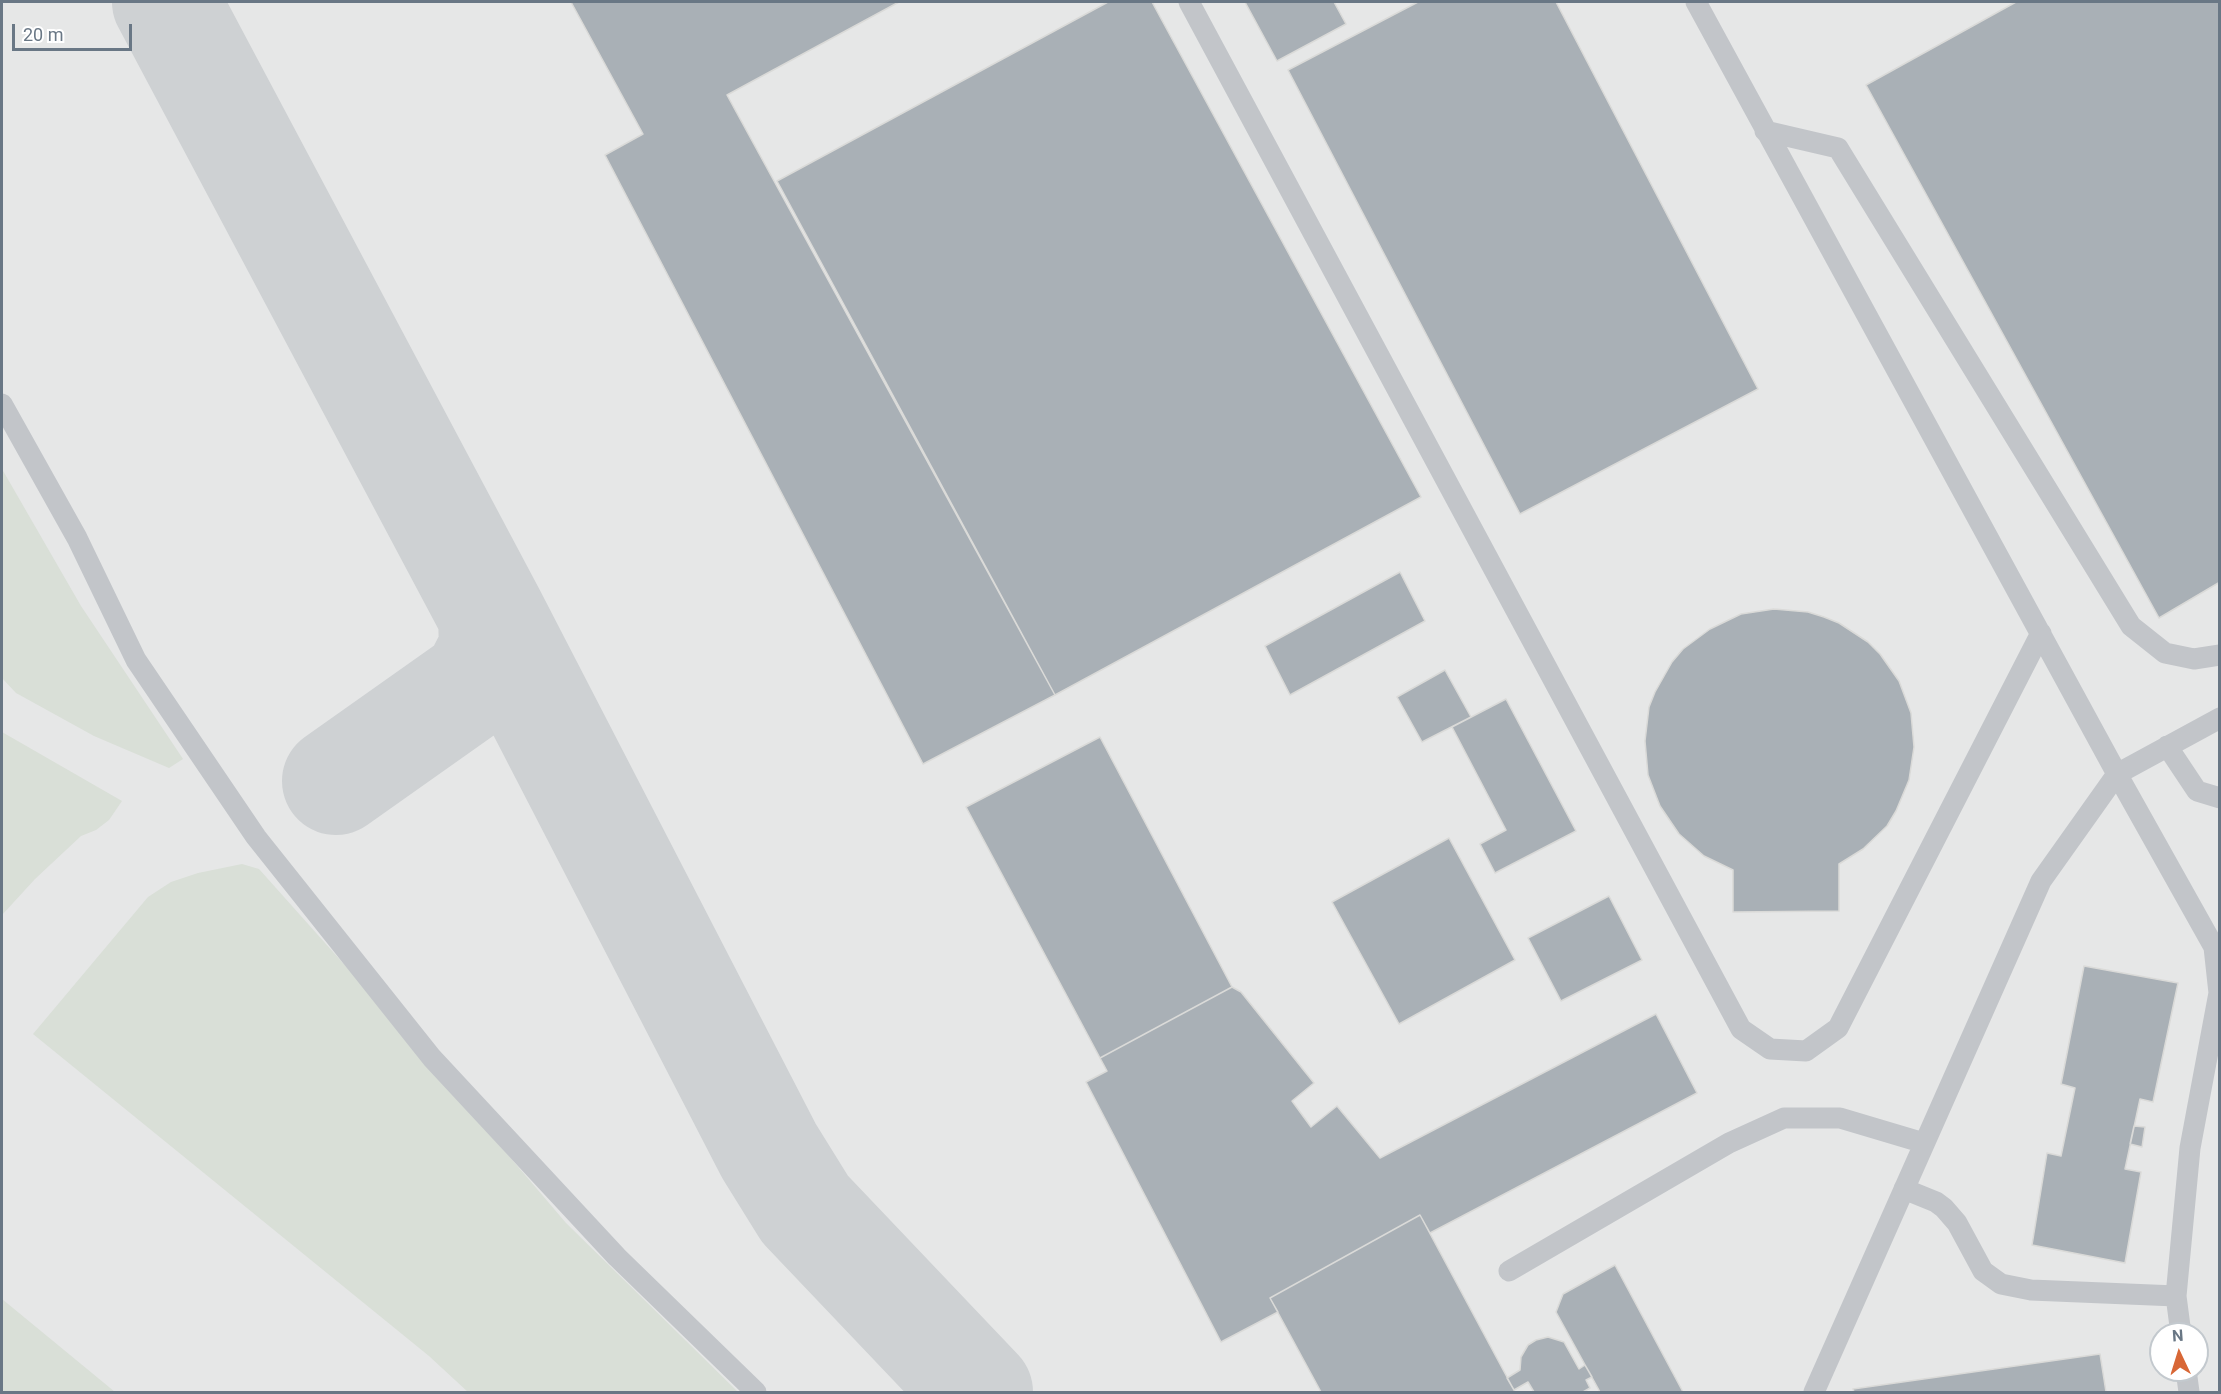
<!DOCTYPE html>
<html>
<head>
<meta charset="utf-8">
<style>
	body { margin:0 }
	#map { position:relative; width:2221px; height:1394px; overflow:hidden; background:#f8f8f6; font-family:Roboto,sans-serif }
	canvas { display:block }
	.frame { position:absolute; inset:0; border:3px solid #697785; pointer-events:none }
	.north { position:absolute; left:2149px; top:1322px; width:60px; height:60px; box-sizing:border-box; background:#fff; border:2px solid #c3c9ce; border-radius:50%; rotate:356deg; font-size:16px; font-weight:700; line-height:24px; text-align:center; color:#697785 }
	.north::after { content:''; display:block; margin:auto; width:21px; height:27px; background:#d86736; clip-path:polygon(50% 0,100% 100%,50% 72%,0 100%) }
	.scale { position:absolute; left:12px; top:24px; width:120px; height:27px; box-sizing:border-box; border:3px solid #697785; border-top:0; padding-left:8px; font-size:18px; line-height:21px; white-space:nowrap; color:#697785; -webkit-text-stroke:4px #fff; paint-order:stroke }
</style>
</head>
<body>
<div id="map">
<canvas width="2221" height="1394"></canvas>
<div class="frame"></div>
<div class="north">N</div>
<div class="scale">20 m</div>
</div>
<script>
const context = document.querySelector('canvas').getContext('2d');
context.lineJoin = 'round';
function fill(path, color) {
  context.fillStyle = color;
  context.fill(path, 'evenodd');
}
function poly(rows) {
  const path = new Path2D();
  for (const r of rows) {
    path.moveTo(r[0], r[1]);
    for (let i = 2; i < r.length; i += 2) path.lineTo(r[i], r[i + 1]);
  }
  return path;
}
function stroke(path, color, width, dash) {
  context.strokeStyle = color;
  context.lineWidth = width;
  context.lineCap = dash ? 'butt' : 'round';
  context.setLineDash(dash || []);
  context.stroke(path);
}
fill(poly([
	[2,2,2219,2,2219,1392,2,1392],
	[2161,1334,2197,1334,2197,1370,2161,1370]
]), '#e6e7e7');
fill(poly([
	[2,469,81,606,183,759,169,768,94,736,16,693,2,678],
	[2,732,122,801,109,820,96,830,81,836,35,879,2,915],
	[242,864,259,869,375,999,566,1223,738,1392,468,1392,429,1356,33,1034,148,897,171,882,198,873],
	[2,1299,115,1392,2,1392]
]), '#d9dfd7');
stroke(poly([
	[166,2,492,615,769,1151,805,1209,979,1392],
	[336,781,476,682,493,649,492,615]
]), '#ced1d3', 108);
const building = poly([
	[571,2,899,2,727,95,1055,695,923,764,605,155,643,134,571,2],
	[1108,2,1152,2,1421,497,1055,695,777,181,1108,2],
	[1245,2,1334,2,1346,24,1277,61,1245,2],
	[1418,2,1556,2,1758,389,1520,514,1288,70,1418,2],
	[2016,2,2220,2,2220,582,2159,618,1866,85,2016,2],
	[1400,572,1425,621,1290,695,1265,646,1400,572],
	[1774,609,1808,612,1824,617,1839,623,1868,642,1880,654,1899,681,1911,713,1914,747,1909,780,1896,811,1887,826,1863,849,1839,864,1839,911,1733,912,1733,870,1704,856,1679,834,1660,806,1648,775,1645,741,1649,707,1655,692,1672,662,1683,649,1710,629,1741,614,1774,609],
	[1445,670,1471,717,1422,742,1397,697,1445,670],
	[1506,699,1576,831,1495,873,1480,844,1506,830,1452,727,1506,699],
	[1100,737,1232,987,1100,1058,966,807,1100,737],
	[1449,838,1515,960,1399,1024,1332,902,1449,838],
	[1609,896,1642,960,1561,1001,1528,938,1609,896],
	[2084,966,2178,983,2153,1102,2140,1099,2125,1169,2141,1172,2125,1263,2032,1245,2047,1153,2061,1156,2075,1088,2061,1084,2084,966],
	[1232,987,1241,992,1314,1083,1292,1101,1311,1127,1337,1106,1380,1158,1656,1014,1697,1093,1430,1233,1420,1215,1270,1298,1278,1312,1221,1342,1086,1082,1107,1071,1100,1058,1232,987],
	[2134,1126,2145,1127,2142,1147,2130,1144,2134,1126],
	[1420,1215,1515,1392,1321,1392,1270,1298,1420,1215],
	[1615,1265,1683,1392,1600,1392,1556,1312,1563,1294,1615,1265],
	[1548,1337,1564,1342,1579,1369,1585,1365,1592,1377,1586,1380,1590,1388,1583,1392,1534,1392,1528,1382,1514,1390,1507,1378,1520,1370,1521,1357,1528,1345,1536,1340,1548,1337],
	[2100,1354,2106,1392,1854,1392,1853,1389,2100,1354]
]);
fill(building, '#a9b0b6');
stroke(building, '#dadad8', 1.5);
stroke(poly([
	[1189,2,1741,1029,1770,1049,1806,1051,1838,1028,2041,633],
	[1696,2,2117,774,2220,718],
	[1765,131,1838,148,2131,626,2165,653,2194,659,2220,655],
	[2,404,77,538,136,660,256,837,432,1058,617,1257,756,1392],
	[2167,746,2197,791,2220,798],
	[1904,1189,1936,1202,1944,1208,1957,1223,1983,1271,2001,1284,2031,1290,2176,1296],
	[1509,1271,1729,1143,1784,1118,1840,1118,1924,1143],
	[2186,1370,2189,1392],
	[1814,1392,2041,881,2117,774,2214,947,2219,993,2190,1148,2176,1296,2181,1334]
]), '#c2c5c9', 21);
</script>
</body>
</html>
